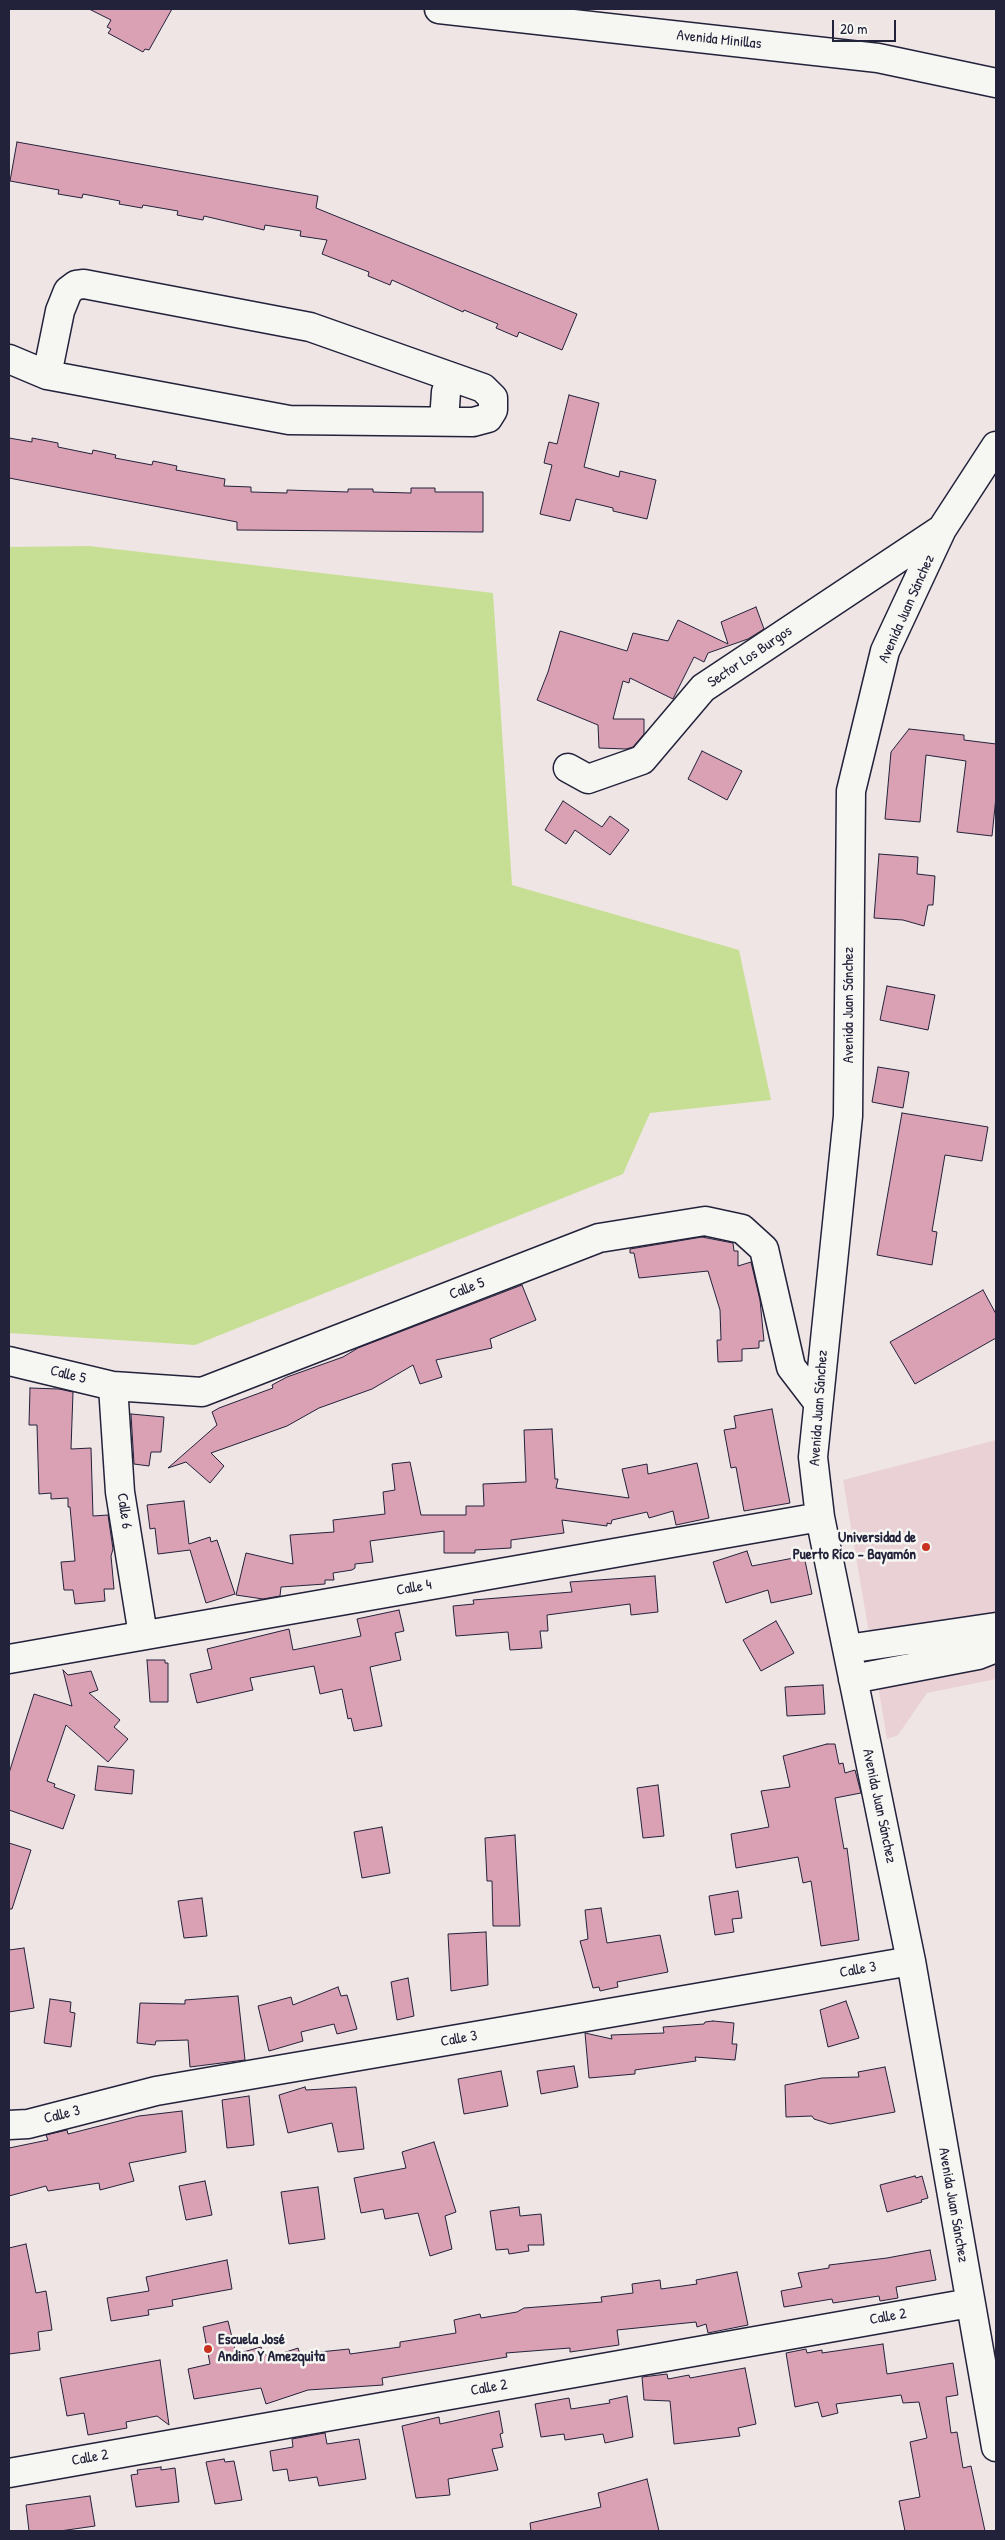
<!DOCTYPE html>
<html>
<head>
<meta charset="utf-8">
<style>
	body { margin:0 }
	#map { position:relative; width:1005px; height:2540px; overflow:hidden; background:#f0e5e5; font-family:"Patrick Hand",sans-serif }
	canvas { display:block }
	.frame { position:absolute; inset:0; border:10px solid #22223b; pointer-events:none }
	.scale { position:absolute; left:832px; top:20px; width:64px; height:22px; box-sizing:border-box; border:2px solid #22223b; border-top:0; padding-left:6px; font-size:15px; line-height:18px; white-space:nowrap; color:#22223b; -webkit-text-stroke:4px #f6f6f2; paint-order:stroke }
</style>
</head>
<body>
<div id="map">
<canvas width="1005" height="2540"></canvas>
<div class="frame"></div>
<div class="scale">20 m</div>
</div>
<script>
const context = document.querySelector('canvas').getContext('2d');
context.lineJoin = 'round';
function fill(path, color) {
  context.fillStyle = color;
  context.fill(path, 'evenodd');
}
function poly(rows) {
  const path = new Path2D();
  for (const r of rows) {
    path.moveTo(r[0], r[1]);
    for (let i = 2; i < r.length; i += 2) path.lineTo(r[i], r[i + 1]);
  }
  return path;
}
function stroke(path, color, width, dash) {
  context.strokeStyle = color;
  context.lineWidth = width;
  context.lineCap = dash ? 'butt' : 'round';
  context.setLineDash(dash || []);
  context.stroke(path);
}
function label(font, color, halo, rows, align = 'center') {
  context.font = font + ' "Patrick Hand",sans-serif';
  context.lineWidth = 5;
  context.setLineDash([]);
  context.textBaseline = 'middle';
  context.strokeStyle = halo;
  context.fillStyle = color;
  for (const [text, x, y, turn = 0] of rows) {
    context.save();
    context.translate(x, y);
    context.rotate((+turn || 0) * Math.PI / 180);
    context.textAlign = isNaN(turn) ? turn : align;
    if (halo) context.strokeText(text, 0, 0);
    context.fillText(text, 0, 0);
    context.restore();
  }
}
fill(poly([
	[996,1440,996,1679,927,1693,898,1735,887,1739,843,1480]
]), '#e9d1d6');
fill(poly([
	[89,546,493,593,512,885,739,950,771,1100,650,1113,623,1174,195,1345,9,1333,9,547]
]), '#c7df94');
const building = poly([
	[89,9,172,9,149,50,145,49,143,52,108,33,111,29,107,27,111,20,89,9],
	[17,142,318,196,316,208,577,314,562,350,519,332,517,337,496,328,498,324,464,310,463,312,392,280,390,285,368,276,369,272,322,254,327,240,300,236,301,231,265,225,264,230,204,216,203,220,192,218,177,215,178,211,143,205,142,208,119,204,120,201,83,194,82,198,58,194,59,190,10,181,17,142],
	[569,395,599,403,584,467,619,477,620,471,656,480,647,519,613,511,613,508,576,499,570,521,540,514,552,465,544,463,546,454,549,442,557,444,569,395],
	[9,438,32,442,32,438,58,443,58,447,92,454,93,450,116,455,115,458,152,465,153,461,177,466,176,470,225,479,224,486,251,487,251,492,287,493,287,490,348,492,348,489,373,489,373,492,411,493,411,488,435,488,435,492,483,492,483,532,237,530,237,522,9,478,9,438],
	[756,607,764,629,748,639,708,653,704,662,694,657,673,699,630,678,629,683,623,681,613,719,644,719,644,734,633,747,626,749,599,748,598,725,537,700,548,672,560,631,627,651,633,633,668,641,678,620,728,644,721,622,756,607],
	[909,729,964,735,964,740,996,744,996,797,992,836,957,832,966,761,926,755,920,822,885,819,891,752,909,729],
	[702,751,742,771,727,800,688,779,702,751],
	[563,801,602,827,610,816,629,830,610,855,575,830,566,844,545,830,563,801],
	[879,854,918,857,917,874,935,876,933,905,928,905,924,926,903,920,874,918,879,854],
	[887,986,935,995,928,1030,880,1020,887,986],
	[878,1067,909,1072,903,1108,872,1102,878,1067],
	[902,1113,988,1127,982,1161,945,1155,932,1231,937,1232,932,1265,877,1255,902,1113],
	[702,1237,733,1243,734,1251,738,1251,738,1266,751,1262,760,1300,764,1341,759,1341,759,1348,742,1349,742,1361,718,1362,717,1340,721,1340,720,1310,708,1271,639,1278,634,1253,630,1253,630,1249,702,1237],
	[522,1285,536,1320,490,1339,492,1348,436,1360,442,1377,420,1384,413,1365,372,1389,319,1408,287,1426,211,1453,224,1466,210,1483,186,1462,168,1468,217,1425,212,1412,219,1408,273,1388,272,1385,287,1377,343,1357,358,1348,522,1285],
	[983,1290,996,1314,996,1338,915,1384,890,1342,983,1290],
	[30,1388,59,1389,73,1392,71,1449,91,1448,93,1516,108,1515,113,1549,111,1556,114,1589,104,1589,105,1601,75,1604,73,1590,64,1590,61,1562,75,1561,70,1507,68,1507,68,1498,51,1499,51,1493,39,1494,37,1425,29,1425,30,1388],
	[772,1409,790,1503,744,1511,736,1467,731,1468,724,1430,736,1428,734,1416,772,1409],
	[131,1414,164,1417,161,1452,151,1452,149,1466,134,1464,131,1414],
	[552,1429,555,1479,558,1479,556,1488,629,1498,622,1469,647,1464,648,1474,697,1463,709,1518,676,1525,673,1511,649,1518,647,1512,612,1520,611,1524,607,1523,607,1526,562,1520,564,1533,511,1540,511,1548,475,1550,475,1553,444,1553,444,1531,370,1541,373,1562,355,1564,355,1568,352,1570,333,1573,334,1580,325,1580,325,1584,281,1587,280,1596,263,1599,236,1595,246,1553,293,1564,290,1535,334,1532,333,1520,385,1514,383,1492,395,1490,392,1464,410,1462,421,1515,466,1515,466,1506,484,1506,483,1484,526,1482,524,1430,552,1429],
	[184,1501,189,1544,210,1537,211,1542,217,1540,235,1594,206,1603,190,1550,158,1554,155,1528,150,1529,147,1505,184,1501],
	[747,1551,752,1566,804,1556,812,1594,771,1603,768,1590,726,1603,713,1562,747,1551],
	[655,1576,658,1612,631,1615,630,1604,547,1615,548,1631,540,1631,542,1648,510,1650,508,1632,456,1636,453,1606,474,1604,473,1600,572,1592,570,1582,655,1576],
	[399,1610,404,1631,395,1633,401,1660,370,1667,382,1726,354,1731,351,1718,348,1719,342,1689,320,1694,314,1666,250,1678,253,1690,197,1703,190,1674,212,1669,207,1649,289,1629,293,1650,361,1636,357,1619,399,1610],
	[776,1621,794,1653,761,1671,743,1640,776,1621],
	[147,1660,165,1660,165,1663,168,1663,168,1702,150,1702,147,1660],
	[63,1670,68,1675,91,1671,98,1690,89,1693,120,1720,114,1727,128,1739,108,1762,66,1725,47,1781,55,1784,54,1787,75,1795,63,1829,9,1810,9,1773,34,1694,72,1706,63,1670],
	[823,1685,825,1714,787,1716,785,1687,823,1685],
	[827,1744,835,1744,839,1764,843,1763,845,1773,855,1770,861,1793,835,1798,844,1849,847,1848,859,1940,821,1946,811,1881,803,1883,798,1857,736,1868,731,1834,769,1827,761,1791,790,1787,783,1756,827,1744],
	[98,1766,134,1770,132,1794,95,1790,98,1766],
	[658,1785,664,1836,643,1838,637,1788,658,1785],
	[382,1827,390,1873,362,1878,354,1832,382,1827],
	[515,1835,520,1926,493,1926,492,1881,487,1881,485,1838,515,1835],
	[9,1843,31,1850,12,1909,9,1909,9,1843],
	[738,1891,742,1918,732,1919,734,1932,715,1935,709,1896,738,1891],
	[202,1898,207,1936,184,1938,178,1901,202,1898],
	[601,1908,607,1943,660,1935,668,1972,617,1982,618,1987,600,1991,599,1987,593,1988,580,1941,588,1939,585,1910,601,1908],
	[486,1932,488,1985,451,1991,448,1934,486,1932],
	[24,1948,34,2008,9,2012,9,1950,24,1948],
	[408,1978,414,2016,397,2020,391,1982,408,1978],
	[338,1987,341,1996,347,1995,357,2029,337,2034,334,2024,301,2032,303,2041,269,2051,258,2006,291,1997,293,2005,338,1987],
	[238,1996,245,2060,190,2067,188,2040,156,2041,155,2045,137,2043,140,2003,185,2004,185,2000,238,1996],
	[50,1999,71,2002,70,2012,75,2013,71,2047,44,2043,50,1999],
	[846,2001,859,2038,828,2047,820,2010,846,2001],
	[713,2021,734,2023,732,2044,737,2044,735,2060,695,2057,696,2061,635,2070,635,2074,589,2078,585,2033,612,2039,611,2035,664,2033,663,2027,704,2024,705,2022,713,2021],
	[574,2066,578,2087,541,2094,537,2071,574,2066],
	[885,2067,895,2112,830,2124,814,2119,812,2116,786,2117,785,2085,822,2078,859,2077,858,2072,885,2067],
	[501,2071,508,2106,464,2114,458,2079,501,2071],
	[305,2087,306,2090,356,2087,364,2149,338,2152,332,2123,288,2133,279,2095,305,2087],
	[249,2096,254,2145,227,2148,222,2100,249,2096],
	[182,2111,186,2152,129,2163,134,2181,100,2190,99,2183,48,2191,46,2186,9,2196,9,2148,48,2140,46,2135,67,2130,68,2134,139,2116,182,2111],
	[434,2142,456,2212,445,2216,452,2249,430,2256,418,2213,385,2219,383,2209,361,2213,354,2178,406,2168,402,2152,434,2142],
	[915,2176,916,2178,922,2176,928,2198,921,2200,922,2202,887,2212,880,2185,915,2176],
	[205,2181,212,2215,186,2220,179,2186,205,2181],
	[318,2187,325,2239,289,2244,281,2192,318,2187],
	[519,2207,520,2216,541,2214,544,2245,528,2245,529,2251,509,2254,508,2249,496,2250,490,2211,519,2207],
	[26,2244,36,2293,46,2291,52,2330,38,2332,40,2350,9,2354,9,2248,26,2244],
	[930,2250,936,2280,896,2287,898,2298,880,2301,879,2296,833,2303,832,2299,784,2307,781,2291,802,2287,798,2273,829,2268,829,2265,887,2258,930,2250],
	[227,2260,232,2289,172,2300,173,2306,148,2310,149,2315,111,2321,107,2298,149,2291,146,2277,227,2260],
	[737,2272,748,2325,708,2333,706,2324,697,2327,696,2322,617,2330,619,2345,570,2352,570,2348,506,2353,507,2357,382,2378,383,2385,308,2390,266,2404,261,2388,194,2399,188,2369,210,2364,203,2327,228,2321,236,2354,261,2347,268,2358,298,2348,300,2354,349,2349,350,2354,400,2347,400,2342,456,2333,454,2320,480,2314,481,2318,517,2312,524,2308,602,2302,601,2297,633,2293,632,2284,660,2280,661,2289,697,2284,696,2280,737,2272],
	[883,2344,887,2374,953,2363,958,2395,946,2397,951,2433,957,2432,963,2468,971,2466,985,2531,905,2531,899,2501,920,2497,910,2442,927,2438,919,2402,903,2403,901,2395,836,2404,838,2413,822,2417,818,2402,795,2407,786,2353,806,2349,807,2353,822,2350,822,2353,883,2344],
	[160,2360,169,2425,157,2416,126,2422,127,2428,88,2435,84,2413,67,2416,60,2378,160,2360],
	[745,2368,756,2424,738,2428,740,2436,674,2444,670,2401,644,2400,642,2377,667,2374,668,2379,689,2375,690,2378,745,2368],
	[627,2396,633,2437,605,2443,603,2434,565,2440,564,2434,541,2437,535,2404,569,2398,571,2409,610,2403,609,2400,627,2396],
	[499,2411,503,2433,500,2434,503,2447,492,2449,498,2470,448,2479,450,2495,416,2498,402,2426,439,2417,440,2424,499,2411],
	[325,2433,327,2444,359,2439,366,2479,319,2486,317,2477,289,2481,287,2469,273,2471,270,2451,293,2447,292,2439,325,2433],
	[224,2459,225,2462,234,2461,242,2500,215,2504,206,2462,224,2459],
	[161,2467,161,2470,175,2468,179,2502,136,2507,131,2475,138,2474,137,2470,161,2467],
	[647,2479,659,2531,531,2531,530,2523,601,2507,598,2493,647,2479],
	[90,2496,95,2526,60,2531,29,2531,26,2505,90,2496]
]);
fill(building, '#d9a1b3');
stroke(building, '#22223b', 1);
const minor = poly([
	[9,359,47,375,289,420,473,422,488,418,493,410,493,398,483,388,310,327,84,284,76,285,68,291,60,311,47,375],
	[444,421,446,392,451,378],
	[996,446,942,529,885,651,851,791,848,1116,813,1457,820,1517,911,1961,996,2447],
	[568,768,588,779,642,760,703,688,942,529],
	[9,1361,113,1386,202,1392,599,1238,705,1221,742,1229,764,1249,791,1367,817,1401],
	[113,1386,120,1492,143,1635],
	[847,1649,996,1627],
	[9,1659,820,1517],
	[853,1679,978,1655,996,1648],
	[9,2125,28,2124,156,2091,911,1961],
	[9,2473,970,2303]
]);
const major = poly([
	[439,9,878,58,996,83]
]);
stroke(minor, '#22223b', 31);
stroke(major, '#22223b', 31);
stroke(minor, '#f6f6f2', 28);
stroke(major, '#f6f6f2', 28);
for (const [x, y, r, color] of [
	[926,1547,5,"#c8321e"],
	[208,2349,5,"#c8321e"]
]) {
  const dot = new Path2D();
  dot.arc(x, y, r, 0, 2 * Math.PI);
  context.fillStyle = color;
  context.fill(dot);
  stroke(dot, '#f6f6f2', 2);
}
label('15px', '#22223b', '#f6f6f2', [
	["Avenida Minillas",719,40,6],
	["Avenida Juan Sánchez",907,609,-66],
	["Sector Los Burgos",750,657,-34],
	["Avenida Juan Sánchez",849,1005,-90],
	["Calle 5",467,1289,-21],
	["Calle 5",68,1375,14],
	["Avenida Juan Sánchez",819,1408,-86],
	["Calle 6",124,1511,82],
	["Calle 4",414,1588,-10],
	["Avenida Juan Sánchez",879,1806,78],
	["Calle 3",858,1970,-10],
	["Calle 3",459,2039,-10],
	["Calle 3",62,2115,-14],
	["Avenida Juan Sánchez",953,2205,80],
	["Calle 2",888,2317,-10],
	["Calle 2",489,2388,-10],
	["Calle 2",90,2458,-10]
]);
label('bold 15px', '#22223b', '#f6f6f2', [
	["Universidad de",916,1538],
	["Puerto Rico - Bayamón",916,1555],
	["Escuela José",218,2340,"left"],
	["Andino Y Amezquita",218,2357,"left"]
], 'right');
</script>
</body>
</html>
